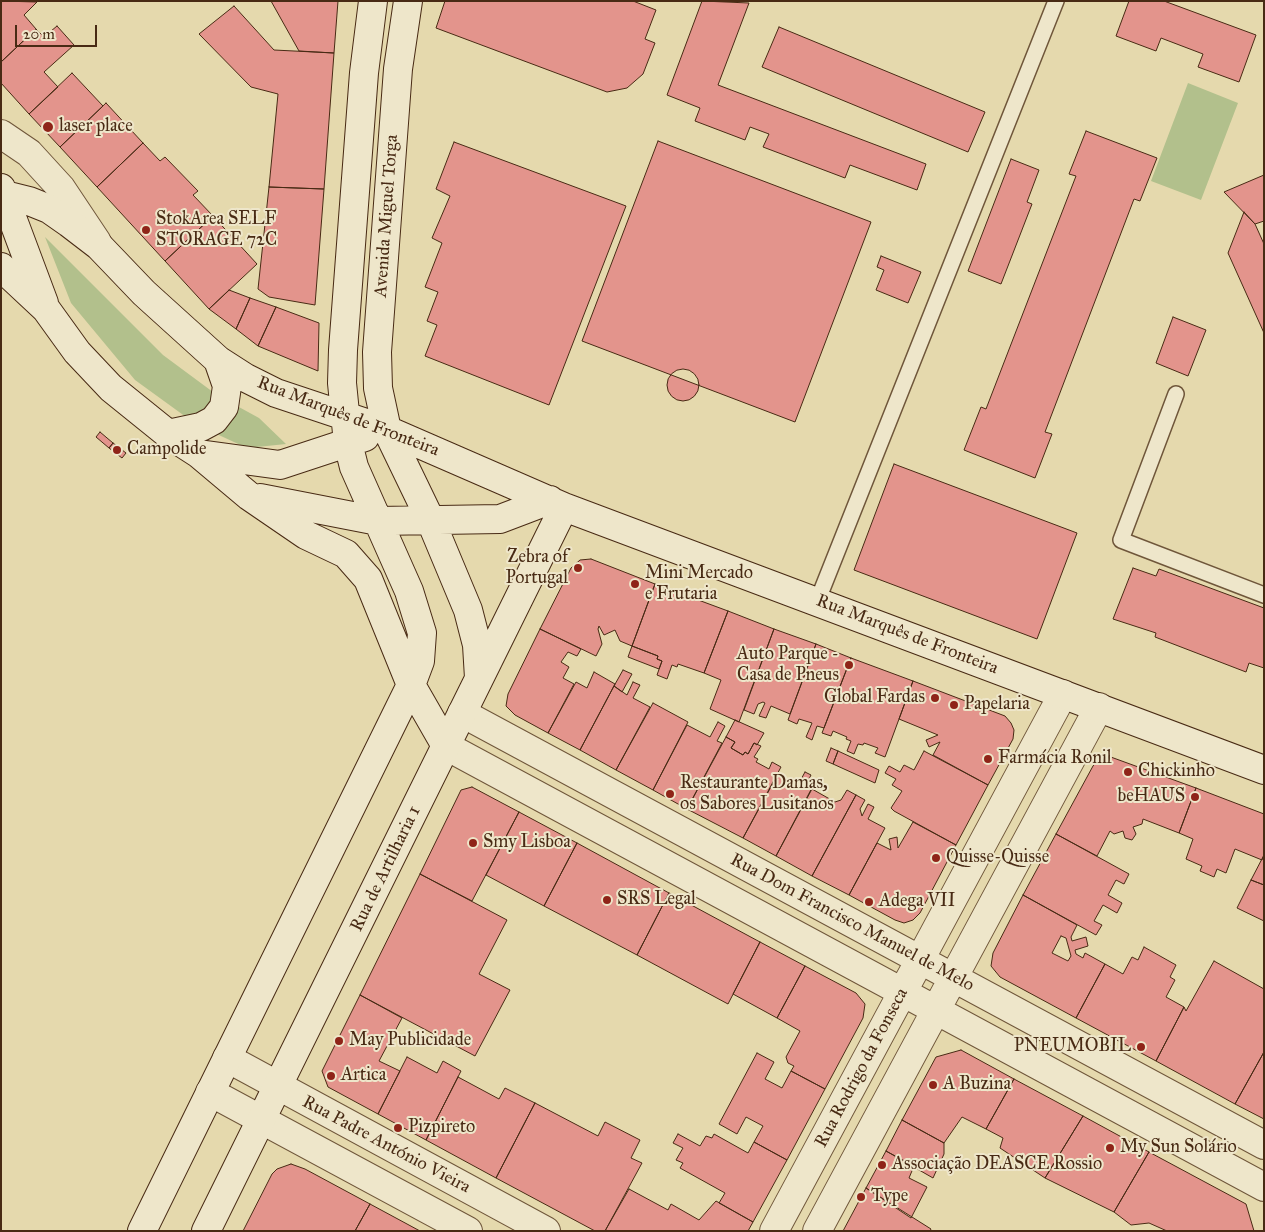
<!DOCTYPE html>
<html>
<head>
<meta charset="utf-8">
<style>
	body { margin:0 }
	#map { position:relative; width:1265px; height:1232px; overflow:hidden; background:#e5d9ad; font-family:"IM FELL Great Primer",serif }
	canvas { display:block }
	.frame { position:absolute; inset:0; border:2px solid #482a14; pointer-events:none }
	.scale { position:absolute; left:15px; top:25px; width:82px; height:22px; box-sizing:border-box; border:2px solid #482a14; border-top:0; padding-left:6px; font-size:15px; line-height:18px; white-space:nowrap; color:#482a14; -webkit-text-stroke:4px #eee6ca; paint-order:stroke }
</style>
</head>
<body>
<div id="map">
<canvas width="1265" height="1232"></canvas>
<div class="frame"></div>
<div class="scale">20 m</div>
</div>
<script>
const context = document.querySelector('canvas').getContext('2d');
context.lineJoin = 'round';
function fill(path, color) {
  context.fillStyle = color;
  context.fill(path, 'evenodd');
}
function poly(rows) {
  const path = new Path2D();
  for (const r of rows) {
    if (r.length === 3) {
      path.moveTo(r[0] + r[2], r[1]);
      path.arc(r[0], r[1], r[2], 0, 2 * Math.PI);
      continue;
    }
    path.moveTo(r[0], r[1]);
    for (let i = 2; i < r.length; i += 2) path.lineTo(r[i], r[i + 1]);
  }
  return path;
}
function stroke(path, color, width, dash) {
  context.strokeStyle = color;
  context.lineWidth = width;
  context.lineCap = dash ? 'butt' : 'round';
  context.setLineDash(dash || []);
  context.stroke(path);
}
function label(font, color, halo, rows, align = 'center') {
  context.font = font + ' "IM FELL Great Primer",serif';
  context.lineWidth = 4;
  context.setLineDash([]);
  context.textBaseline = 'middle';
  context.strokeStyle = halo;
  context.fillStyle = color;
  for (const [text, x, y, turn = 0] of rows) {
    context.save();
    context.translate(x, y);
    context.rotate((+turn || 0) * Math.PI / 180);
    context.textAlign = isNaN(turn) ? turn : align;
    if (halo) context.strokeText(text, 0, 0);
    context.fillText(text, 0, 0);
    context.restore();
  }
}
fill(poly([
	[1188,83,1238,103,1201,200,1151,181],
	[45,237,163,355,217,395,259,418,286,444,247,448,197,425,135,380,71,303]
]), '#b2c08c');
const building = poly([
	[1,1,37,2,24,15,36,29,1,62,1,1],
	[271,1,338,1,334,53,299,51,271,1],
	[445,1,633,1,656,10,645,39,655,43,643,74,627,88,607,92,436,28,445,1],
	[702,1,749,3,718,85,926,164,917,190,850,165,845,178,763,147,769,134,750,127,745,140,695,121,700,108,667,95,702,1],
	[1129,1,1164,1,1256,35,1239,82,1198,67,1203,54,1161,38,1156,51,1116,36,1129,1],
	[234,6,274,50,334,53,324,189,269,187,278,94,251,87,199,34,234,6],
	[57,26,74,45,44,72,58,87,29,114,1,83,1,62,36,29,44,37,57,26],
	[779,27,985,112,968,152,762,67,779,27],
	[72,73,103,106,60,147,29,114,72,73],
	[106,103,143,143,97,187,60,147,106,103],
	[1086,131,1157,158,1140,201,1134,199,1045,432,1052,434,1035,478,964,450,981,407,986,409,1076,176,1069,174,1086,131],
	[658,141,871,222,795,422,582,341,658,141],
	[454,142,626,206,549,405,425,356,437,325,427,321,438,292,425,287,442,243,432,238,450,196,436,189,454,142],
	[143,143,160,161,165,157,198,191,193,195,213,216,165,261,97,187,143,143],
	[1011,159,1039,170,1027,202,1032,204,1001,284,968,271,1011,159],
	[1264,175,1264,221,1255,224,1224,192,1264,175],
	[269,187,324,189,315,305,269,297,258,289,269,187],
	[1244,212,1255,224,1264,244,1264,333,1228,253,1244,212],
	[213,216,257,264,209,309,165,261,213,216],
	[881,256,921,272,908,303,876,290,884,270,877,267,881,256],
	[229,290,250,298,236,329,209,309,229,290],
	[250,298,276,307,258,346,236,329,250,298],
	[276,307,319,323,318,371,258,346,276,307],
	[1173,317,1206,330,1188,376,1156,363,1173,317],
	[683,385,16],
	[100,432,113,443,109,448,96,437,100,432],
	[113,443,126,453,122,458,109,448,113,443],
	[894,464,1077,533,1037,639,854,570,894,464],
	[591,559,655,584,632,646,620,641,615,630,604,635,599,626,598,629,602,644,596,656,540,629,571,568,580,560,591,559],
	[1133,568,1156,576,1159,569,1264,608,1264,668,1249,663,1246,672,1155,637,1156,633,1113,619,1133,568],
	[655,584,728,611,704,673,678,664,677,667,672,665,667,679,657,675,662,661,657,659,658,656,632,646,655,584],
	[728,611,774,629,739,722,710,709,721,680,704,673,728,611],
	[540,629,581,649,577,656,568,652,561,662,569,667,563,678,574,684,548,733,515,715,506,706,508,694,540,629],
	[774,629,816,644,790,714,771,706,766,718,759,716,765,703,763,702,758,704,754,714,744,710,774,629],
	[816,644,851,658,824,728,817,726,812,740,806,737,812,723,799,719,797,724,788,720,816,644],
	[632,646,658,656,657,659,662,661,659,669,628,657,632,646],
	[851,658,913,681,885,757,875,753,878,748,864,743,863,745,858,744,854,754,847,751,851,741,846,739,847,737,833,731,831,736,822,733,851,658],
	[623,670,632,674,622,692,614,686,623,670],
	[594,672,615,684,580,750,548,733,576,682,587,688,594,672],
	[913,681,1005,716,1011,723,1014,730,1013,739,988,785,933,755,940,742,929,747,926,740,938,735,899,719,913,681],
	[633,682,640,685,633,698,650,707,616,770,580,750,614,686,627,695,633,682],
	[653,703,688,722,653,790,616,770,653,703],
	[735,720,764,733,757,745,754,743,748,754,745,752,743,755,731,748,735,742,726,737,735,720],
	[718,722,725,726,717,741,722,743,687,809,653,790,687,725,710,737,718,722],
	[726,737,735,742,731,748,743,755,745,752,748,754,754,743,761,746,754,757,758,759,756,762,769,769,772,762,781,767,743,838,687,809,726,737],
	[831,748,838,751,833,764,826,761,831,748],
	[838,751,879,770,875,783,833,764,838,751],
	[924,751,988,785,956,845,894,811,891,808,902,791,892,785,896,779,885,773,889,766,900,772,904,765,914,770,924,751],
	[1108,756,1196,788,1179,833,1143,819,1142,824,1133,827,1136,834,1132,840,1125,838,1123,831,1114,834,1110,831,1097,856,1056,834,1093,766,1097,761,1108,756],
	[805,772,811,775,809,779,815,782,776,856,743,838,778,774,798,785,805,772],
	[472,787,519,812,472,901,420,874,461,790,472,787],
	[1196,788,1264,814,1264,855,1262,860,1235,849,1226,873,1217,869,1214,877,1200,871,1202,866,1186,859,1193,839,1179,833,1196,788],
	[812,789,835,802,841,800,847,790,856,795,812,876,776,856,812,789],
	[856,795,865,800,860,809,862,816,868,804,874,807,868,819,885,828,849,895,812,876,856,795],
	[519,812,577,843,544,906,486,875,519,812],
	[913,822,956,845,920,913,913,920,904,923,895,920,849,895,877,843,891,850,889,839,897,837,898,848,913,822],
	[1056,834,1129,874,1124,884,1116,880,1108,895,1122,903,1117,913,1103,905,1094,921,1102,925,1096,935,1023,895,1056,834],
	[577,843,669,893,637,955,544,906,577,843],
	[1264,855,1264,885,1251,880,1264,855],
	[420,874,507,920,479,974,510,990,475,1056,360,995,420,874],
	[1251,880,1264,885,1264,921,1237,908,1251,880],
	[669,893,760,942,728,1004,637,955,669,893],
	[1023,895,1077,925,1071,937,1072,941,1086,937,1088,946,1075,950,1076,954,1083,958,1085,953,1105,964,1076,1018,1000,977,991,966,993,953,1023,895],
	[1061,936,1066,938,1071,956,1068,961,1052,953,1061,936],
	[760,942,805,966,777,1018,733,994,760,942],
	[1144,947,1176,965,1170,977,1175,980,1166,997,1184,1007,1156,1061,1076,1018,1105,964,1123,974,1132,957,1138,960,1144,947],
	[1214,961,1264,989,1264,1052,1235,1104,1156,1061,1184,1007,1186,1011,1214,961],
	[805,966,856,993,865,1004,863,1018,825,1089,791,1071,794,1066,788,1063,786,1057,800,1031,777,1018,805,966],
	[360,995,402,1018,379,1061,400,1071,378,1114,328,1087,322,1071,360,995],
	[961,1050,1014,1079,986,1129,962,1117,944,1143,902,1120,936,1057,961,1050],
	[1264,1052,1264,1119,1235,1104,1264,1052],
	[757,1053,774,1062,765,1079,782,1088,791,1071,825,1089,787,1160,754,1142,763,1126,746,1117,737,1134,719,1124,757,1053],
	[407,1057,437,1073,443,1061,461,1071,426,1140,378,1114,407,1057],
	[458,1077,499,1099,505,1088,535,1103,496,1178,426,1140,458,1077],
	[1014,1079,1083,1116,1045,1178,1000,1148,1003,1138,986,1129,1014,1079],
	[535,1103,598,1136,605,1122,640,1140,631,1158,642,1163,605,1231,595,1231,496,1178,535,1103],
	[1083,1116,1149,1152,1114,1212,1045,1178,1083,1116],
	[902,1120,944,1143,944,1154,933,1178,886,1151,902,1120],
	[678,1134,700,1146,706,1136,712,1138,714,1134,748,1153,754,1142,787,1160,753,1222,719,1203,725,1193,680,1168,683,1163,676,1160,683,1148,673,1143,678,1134],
	[886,1151,914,1166,909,1178,927,1187,911,1218,866,1188,886,1151],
	[1149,1152,1246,1204,1254,1231,1167,1231,1149,1223,1131,1225,1114,1212,1149,1152],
	[291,1164,305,1169,370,1204,355,1231,243,1231,272,1174,277,1169,291,1164],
	[866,1188,931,1229,930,1231,843,1231,866,1188],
	[629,1189,668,1210,671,1204,699,1220,716,1201,753,1222,748,1231,605,1231,629,1189],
	[370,1204,420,1231,355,1231,370,1204]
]);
fill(building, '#e3948c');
stroke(building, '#482a14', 1);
const service = poly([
	[1176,394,1121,540,1264,595],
	[817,602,1056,1]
]);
const minor = poly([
	[1,134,29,153,61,188,97,242],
	[462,713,1264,1145],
	[446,746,1264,1187],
	[227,1058,546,1231],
	[210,1092,468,1231],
	[774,1231,1063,694],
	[817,1231,1099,707]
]);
const secondary = poly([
	[408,1,398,69,377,352,378,388,387,430,430,519,468,610,477,645,479,678],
	[1,188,44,303],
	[1,194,29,201,49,209,69,223,99,246,144,293,218,360,246,378,276,393,387,430,564,507,1264,770],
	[1,267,46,309,77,352,111,388,168,434,199,454,249,496,306,535,346,554,368,579,411,685,446,746],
	[168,434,201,427,214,420,224,407,227,386,218,360],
	[199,454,280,465,365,437],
	[260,498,378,521,500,519,550,500],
	[142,1231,411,685,420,661,422,633,409,591,354,467,348,443,342,383,343,350,364,73,373,1],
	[206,1231,564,507]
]);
stroke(service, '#6f563a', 18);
stroke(minor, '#6f563a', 30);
stroke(secondary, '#482a14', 30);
stroke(service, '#eee6ca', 15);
stroke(minor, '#eee6ca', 28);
stroke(secondary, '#eee6ca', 28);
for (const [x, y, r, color] of [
	[48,127,6,"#8f2418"],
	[146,230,5,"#8f2418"],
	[117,450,5,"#8f2418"],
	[578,568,5,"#8f2418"],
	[635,584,5,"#8f2418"],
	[849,665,5,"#8f2418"],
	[935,698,5,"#8f2418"],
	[954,705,5,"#8f2418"],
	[988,759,5,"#8f2418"],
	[1128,772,5,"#8f2418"],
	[670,794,5,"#8f2418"],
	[1195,797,5,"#8f2418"],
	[473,843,5,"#8f2418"],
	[936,858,5,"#8f2418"],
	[607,900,5,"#8f2418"],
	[869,902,5,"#8f2418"],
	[339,1041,5,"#8f2418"],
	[1141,1047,5,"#8f2418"],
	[331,1076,5,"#8f2418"],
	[933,1085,5,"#8f2418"],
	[398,1128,5,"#8f2418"],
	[1110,1148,5,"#8f2418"],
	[882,1165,5,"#8f2418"],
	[861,1197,5,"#8f2418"]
]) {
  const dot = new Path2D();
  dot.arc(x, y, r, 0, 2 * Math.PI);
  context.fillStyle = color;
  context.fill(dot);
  stroke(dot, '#eee6ca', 2);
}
label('18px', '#482a14', '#eee6ca', [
	["laser place",59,127],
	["StokArea SELF",156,220],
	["STORAGE 72C",156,241],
	["Campolide",127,450],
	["Zebra of",568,558,"right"],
	["Portugal",568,579,"right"],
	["Mini Mercado",645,574],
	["e Frutaria",645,595],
	["Auto Parque -",839,655,"right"],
	["Casa de Pneus",839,676,"right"],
	["Global Fardas",925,698,"right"],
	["Papelaria",964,705],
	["Farmácia Ronil",998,759],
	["Chickinho",1138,772],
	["Restaurante Damas,",680,784],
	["os Sabores Lusitanos",680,805],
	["beHAUS",1185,797,"right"],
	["Smy Lisboa",483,843],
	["Quisse-Quisse",946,858],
	["SRS Legal",617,900],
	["Adega VII",879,902],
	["May Publicidade",349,1041],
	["PNEUMOBIL",1131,1047,"right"],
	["Artica",341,1076],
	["A Buzina",943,1085],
	["Pizpireto",408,1128],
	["My Sun Solário",1120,1148],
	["Associação DEASCE Rossio",892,1165],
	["Type",871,1197]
], 'left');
label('18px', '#482a14', '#eee6ca', [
	["Avenida Miguel Torga",387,216,-86],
	["Rua Marquês de Fronteira",348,417,21],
	["Rua Marquês de Fronteira",907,635,21],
	["Rua de Artilharia 1",386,869,-64],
	["Rua Dom Francisco Manuel de Melo",852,923,28],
	["Rua Rodrigo da Fonseca",862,1068,-62],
	["Rua Padre António Vieira",386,1145,28]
]);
</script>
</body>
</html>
